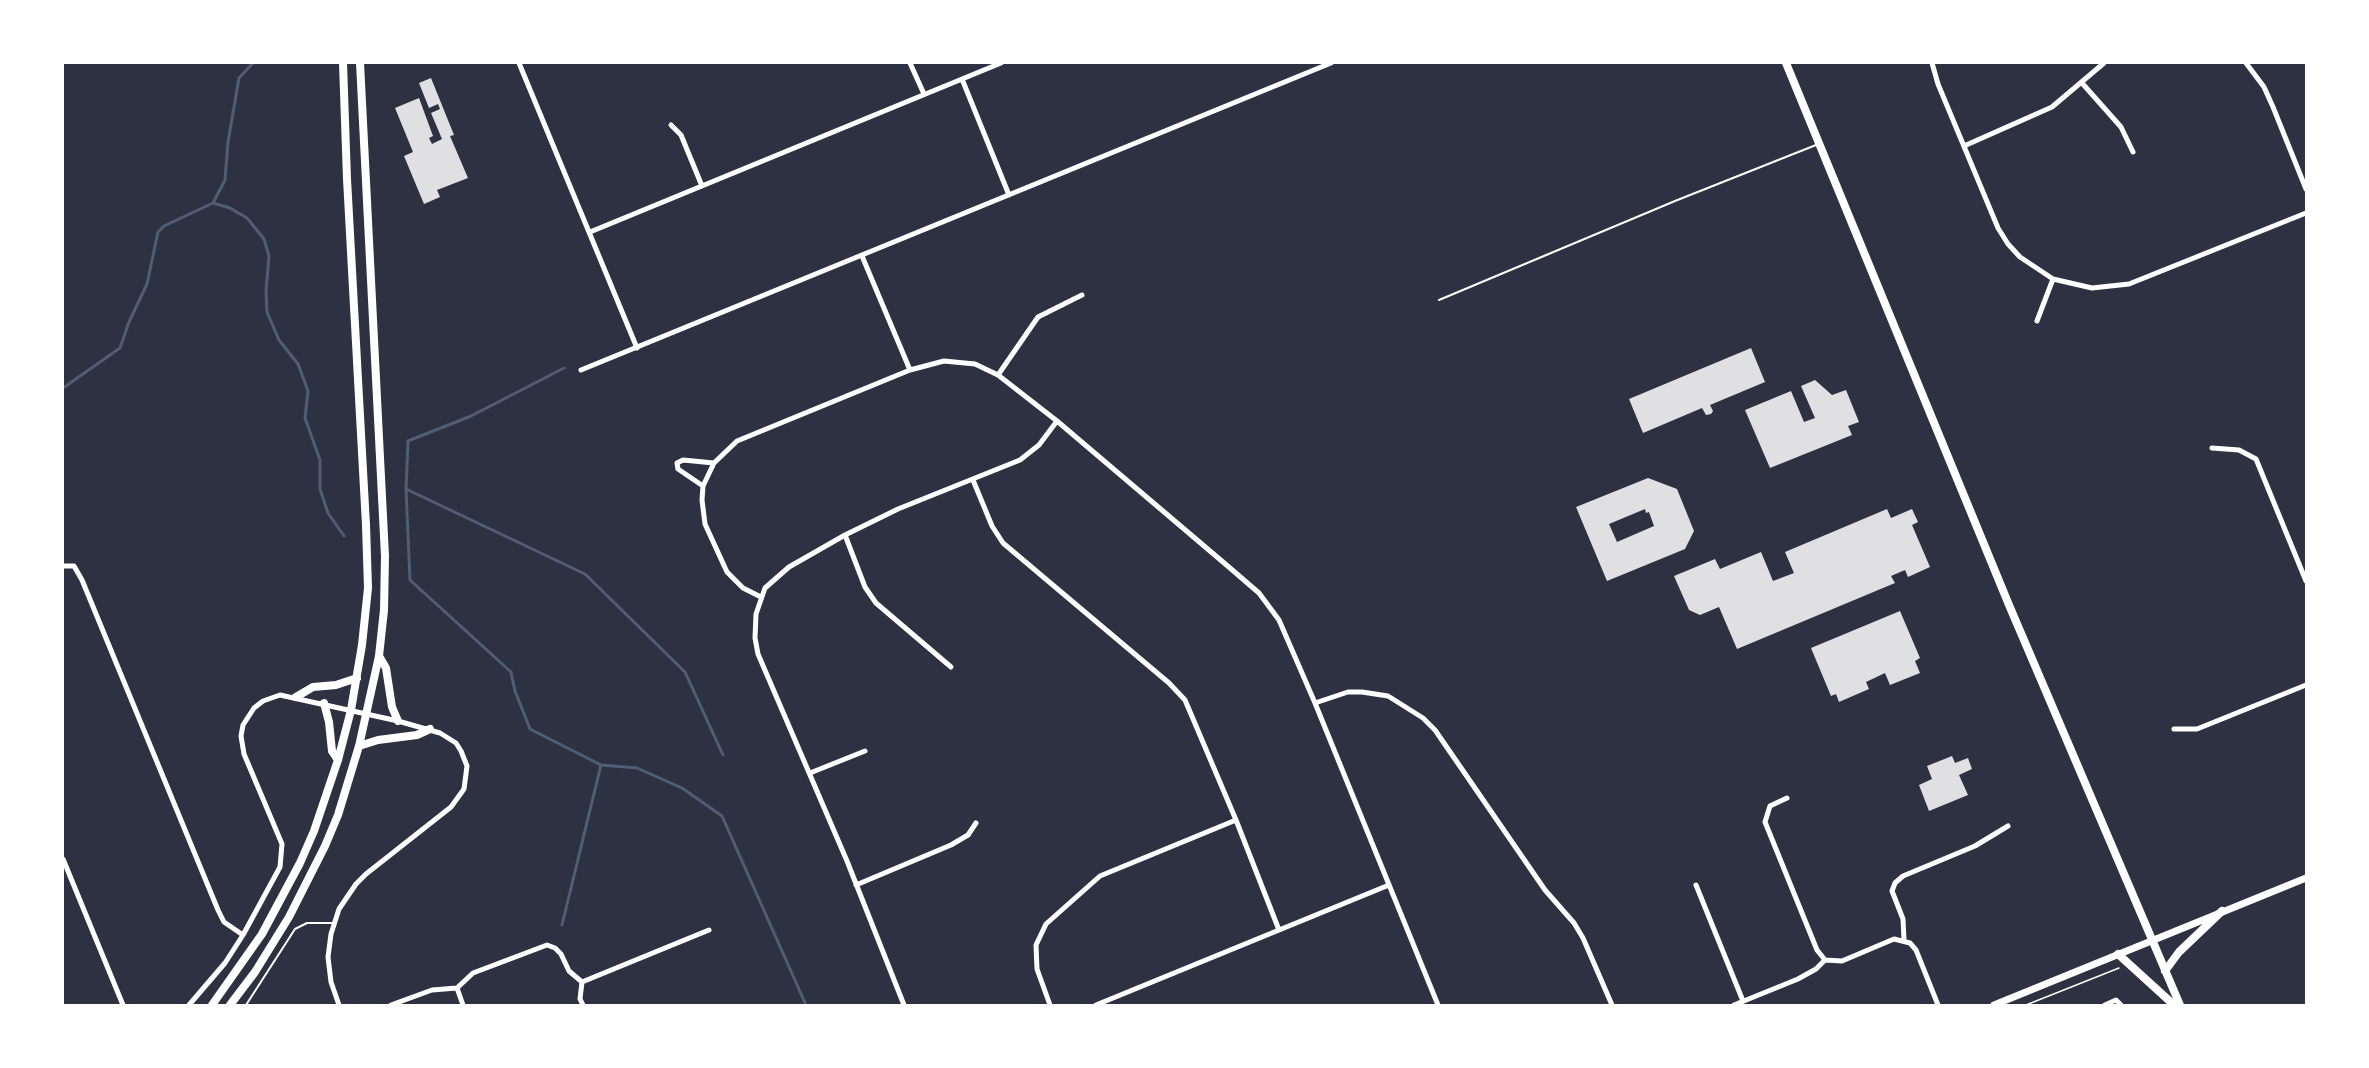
<!DOCTYPE html>
<html>
<head>
<meta charset="utf-8">
<style>
	body { margin:0 }
	#map { position:relative; width:2369px; height:1068px; overflow:hidden; background:#2d3142; font-family:"Fira Sans",sans-serif }
	canvas { display:block }
	.frame { position:absolute; inset:0; border:64px solid #fff; pointer-events:none }
</style>
</head>
<body>
<div id="map">
<canvas width="2369" height="1068"></canvas>
<div class="frame"></div>
</div>
<script>
const context = document.querySelector('canvas').getContext('2d');
context.lineJoin = 'round';
function poly(rows) {
  const path = new Path2D();
  for (const r of rows) {
    path.moveTo(r[0], r[1]);
    for (let i = 2; i < r.length; i += 2) path.lineTo(r[i], r[i + 1]);
  }
  return path;
}
function stroke(path, color, width, dash) {
  context.strokeStyle = color;
  context.lineWidth = width;
  context.lineCap = dash ? 'butt' : 'round';
  context.setLineDash(dash || []);
  context.stroke(path);
}
function fill(path, color) {
  context.fillStyle = color;
  context.fill(path, 'evenodd');
}
stroke(poly([
	[253,63,239,78,228,142,225,180,213,203,230,208,247,218,264,239,269,256,266,291,267,312,279,340,298,364,308,391,305,418,320,460,320,489,328,513,344,536],
	[564,368,471,416,408,441,406,489,410,580,511,672,515,691,530,729,601,765,637,768,682,788,722,816,806,1005],
	[63,388,120,348,129,322,147,284,158,232,164,226,213,203],
	[406,489,585,574,685,672,723,755],
	[562,925,601,765]
]), '#4f5d75', 3);
fill(poly([
	[431,78,454,135,450,136,468,178,437,190,440,197,424,204,404,156,413,152,395,108,419,98,433,136,429,138,432,144,442,139,431,113,440,109,438,104,429,108,419,83],
	[1751,348,1765,382,1710,405,1713,411,1711,414,1706,415,1702,408,1643,433,1629,399],
	[1815,380,1832,395,1846,390,1859,422,1848,426,1852,435,1770,468,1745,410,1791,391,1804,422,1815,418,1801,386],
	[1648,478,1677,489,1694,531,1685,549,1607,581,1576,507],
	[1645,509,1646,513,1649,512,1654,526,1617,542,1609,524],
	[1887,509,1891,518,1912,509,1918,522,1912,525,1930,567,1908,577,1905,570,1891,576,1895,583,1737,649,1719,607,1700,615,1689,610,1674,576,1715,559,1720,569,1761,552,1773,581,1794,573,1785,552],
	[1900,611,1920,658,1915,661,1920,673,1890,685,1885,673,1866,682,1869,689,1839,702,1836,694,1831,696,1811,648],
	[1952,756,1955,763,1968,758,1972,769,1959,775,1968,795,1929,811,1919,785,1932,779,1927,766]
]), '#e0e0e3');
stroke(poly([
	[2026,1005,2119,968]
]), '#fff', 1.5);
stroke(poly([
	[1439,300,1675,201,1816,145],
	[246,1005,295,929,307,923,333,923]
]), '#fff', 2);
stroke(poly([
	[519,63,637,348],
	[910,63,924,94],
	[1932,63,1938,84,1998,228,2008,244,2020,257,2053,279,2092,288,2129,284,2306,213],
	[2246,63,2264,87,2273,107,2306,189],
	[962,79,1009,195],
	[2082,83,2121,127,2133,152],
	[671,125,681,135,702,186],
	[1964,146,2052,107,2104,63],
	[590,232,1001,63],
	[862,256,910,370],
	[2037,321,2053,279],
	[581,370,1331,63],
	[998,375,1038,317,1082,295],
	[2212,448,2239,450,2256,459,2306,581],
	[973,480,992,526,1003,543,1169,683,1185,700,1236,820,1279,930],
	[703,486,678,469,677,463,683,460,714,463],
	[845,535,865,587,876,603,951,667],
	[63,566,74,566,82,580,218,910,224,922,243,935],
	[761,597,743,588,727,572,705,524,702,500,703,486,714,463,737,441,910,370,944,361,975,364,998,375,1057,421,1230,568,1259,593,1279,620,1315,703,1438,1005],
	[1315,703,1348,692,1362,692,1388,696,1423,718,1435,730,1545,890,1574,923,1583,938,1612,1005],
	[2174,729,2197,729,2306,685],
	[810,773,865,751],
	[1787,798,1770,806,1765,822,1817,950,1825,960],
	[63,859,123,1005],
	[856,885,951,845,968,835,976,823],
	[1696,885,1743,1001],
	[1904,940,1903,919,1892,891,1895,883,1903,876,1975,846,2008,826],
	[582,982,709,930],
	[457,988,463,1005],
	[189,1005,225,963,243,935,280,867,282,844,244,754,241,736,243,725,254,708,263,701,280,695,398,721,440,733,456,743,461,751,467,766,464,789,451,807,366,874,356,884,339,909,331,934,328,957,331,982,339,1005],
	[391,1005,432,990,457,988,473,973,547,945,555,948,561,954,569,971,582,982,580,999,583,1005],
	[904,1005,847,861,758,654,755,638,756,614,765,588,789,567,845,535,898,509,1020,460,1039,445,1057,421],
	[1050,1005,1037,969,1036,945,1046,924,1100,876,1236,820],
	[1096,1005,1389,885],
	[1734,1005,1798,979,1816,969,1825,960,1842,961,1894,939,1910,943,1916,950,1938,1005],
	[2105,1005,2116,1000,2121,1005]
]), '#fff', 5);
stroke(poly([
	[1994,1005,2306,878]
]), '#fff', 7);
stroke(poly([
	[1786,63,2009,605,2180,1005],
	[2118,954,2174,1005],
	[2165,971,2179,952,2222,911]
]), '#fff', 8);
stroke(poly([
	[379,656,386,668,392,707,398,721],
	[296,697,313,687,336,685,357,678],
	[324,703,329,722,332,751,338,760],
	[359,746,378,740,417,735,430,729],
	[212,1005,262,934,300,863,314,831,338,760,351,710,362,645,368,588,366,525,347,179,343,63],
	[230,1005,255,972,289,917,325,846,338,815,359,746,379,656,384,610,385,556,360,63]
]), '#fff', 8);
</script>
</body>
</html>
